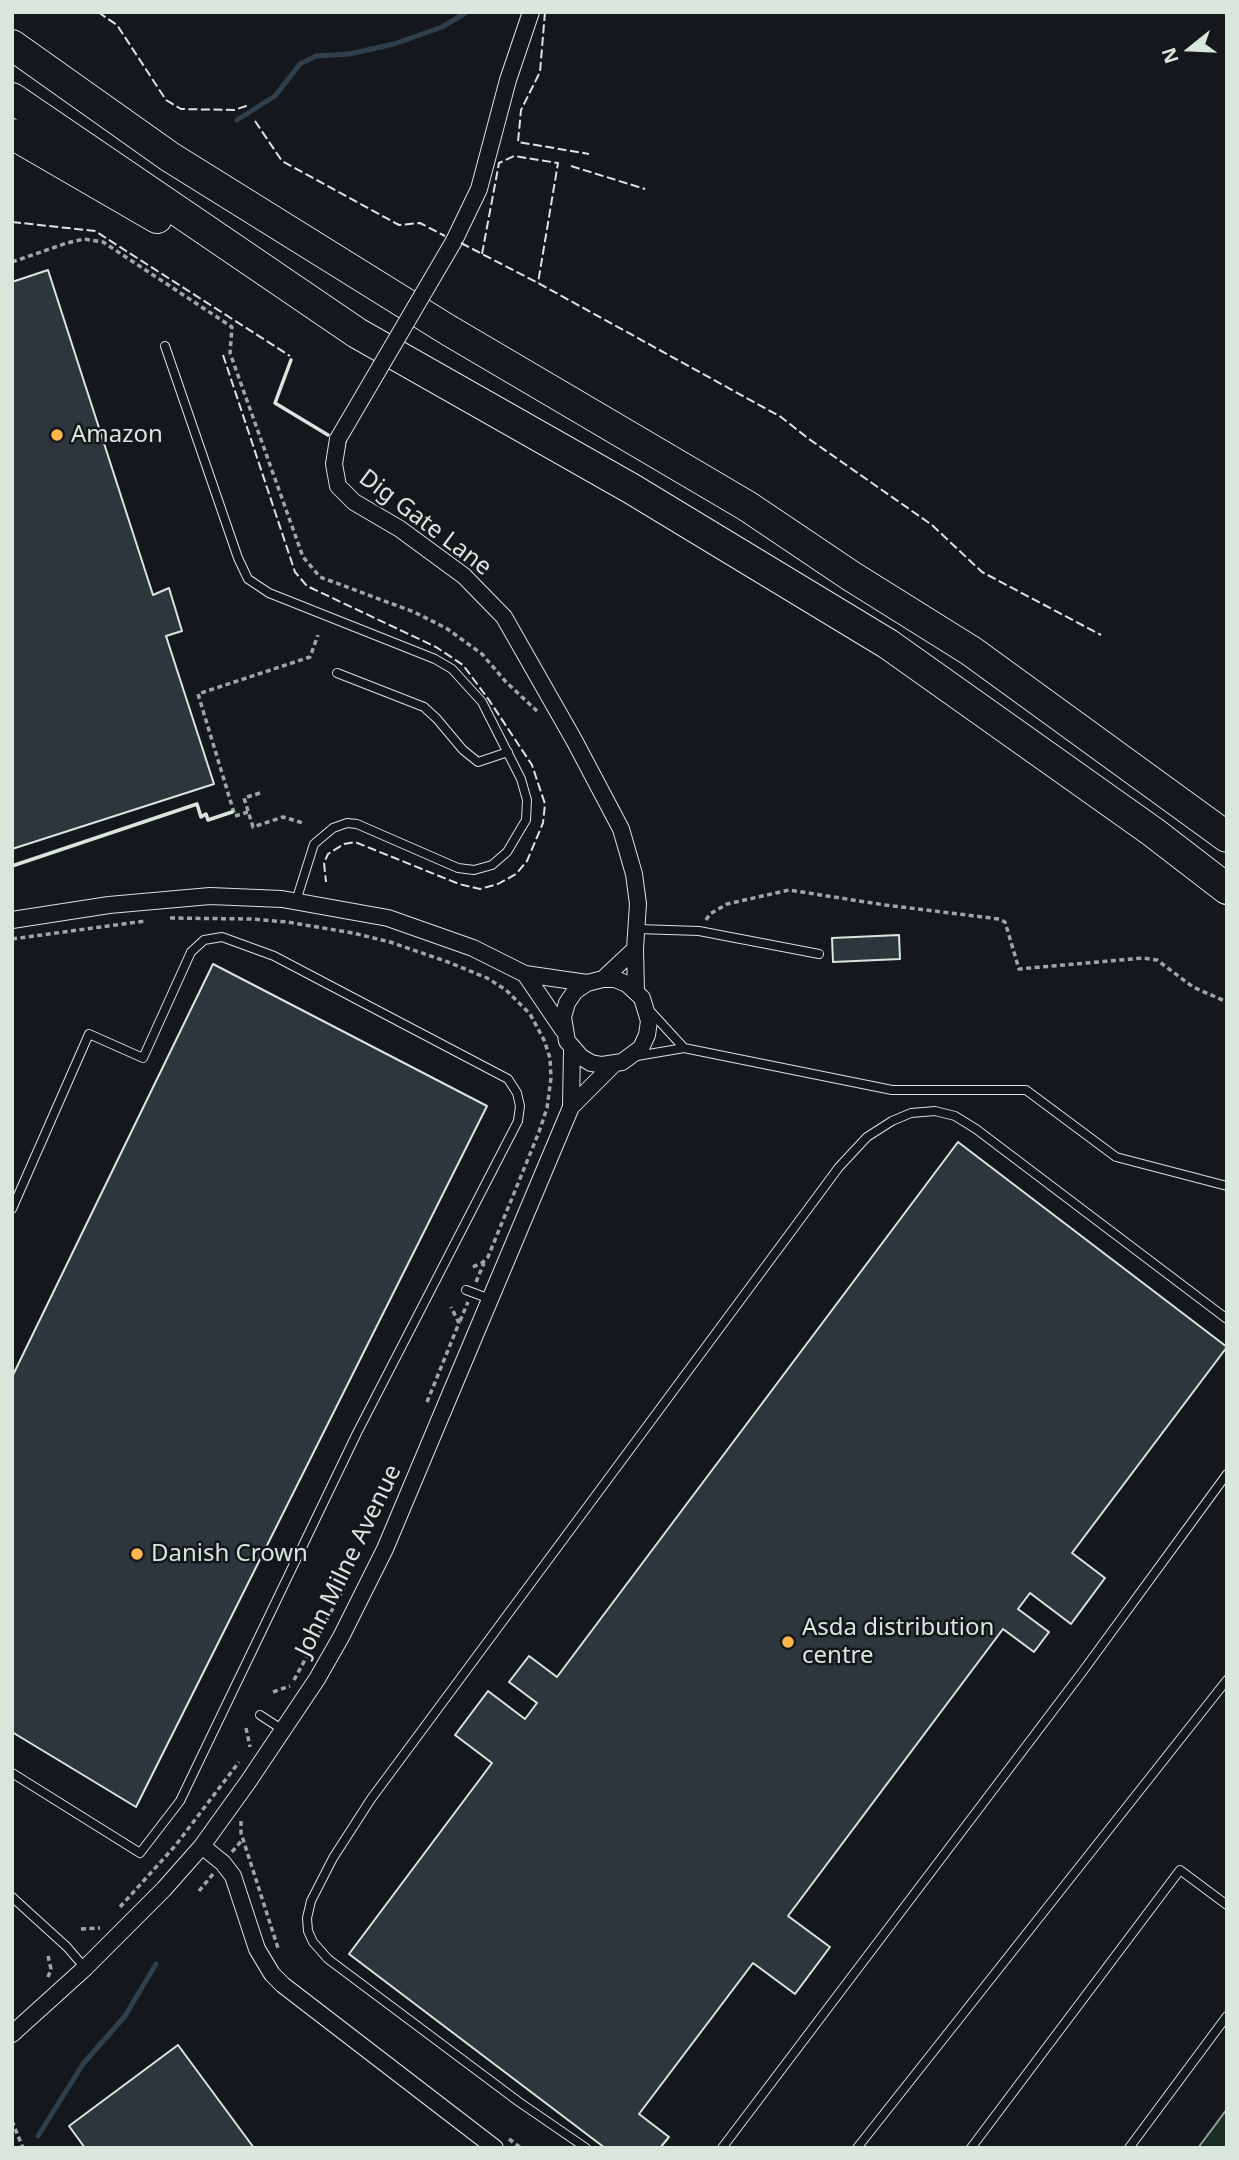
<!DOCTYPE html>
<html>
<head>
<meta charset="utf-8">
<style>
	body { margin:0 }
	#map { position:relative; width:1239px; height:2160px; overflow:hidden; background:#14181c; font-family:"Noto Sans",sans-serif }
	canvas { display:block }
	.frame { position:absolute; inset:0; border:14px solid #d8e6dc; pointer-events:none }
	.north { position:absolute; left:1155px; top:14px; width:70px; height:70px; -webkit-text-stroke:5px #14181c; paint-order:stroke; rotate:252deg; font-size:19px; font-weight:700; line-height:28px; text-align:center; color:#d8e6dc }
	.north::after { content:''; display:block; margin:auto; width:24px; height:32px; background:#d8e6dc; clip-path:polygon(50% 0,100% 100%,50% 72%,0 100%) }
</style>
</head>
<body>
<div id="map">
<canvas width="1239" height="2160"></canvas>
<div class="frame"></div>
<div class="north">N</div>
</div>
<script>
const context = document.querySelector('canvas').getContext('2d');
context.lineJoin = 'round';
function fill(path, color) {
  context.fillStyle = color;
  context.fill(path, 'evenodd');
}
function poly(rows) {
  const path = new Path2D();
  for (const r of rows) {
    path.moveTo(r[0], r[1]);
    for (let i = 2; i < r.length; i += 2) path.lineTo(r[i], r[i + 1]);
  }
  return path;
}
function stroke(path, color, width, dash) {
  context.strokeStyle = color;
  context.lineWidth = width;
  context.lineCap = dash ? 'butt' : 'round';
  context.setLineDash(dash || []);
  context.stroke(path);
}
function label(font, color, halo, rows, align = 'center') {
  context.font = font + ' "Noto Sans",sans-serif';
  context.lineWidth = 5;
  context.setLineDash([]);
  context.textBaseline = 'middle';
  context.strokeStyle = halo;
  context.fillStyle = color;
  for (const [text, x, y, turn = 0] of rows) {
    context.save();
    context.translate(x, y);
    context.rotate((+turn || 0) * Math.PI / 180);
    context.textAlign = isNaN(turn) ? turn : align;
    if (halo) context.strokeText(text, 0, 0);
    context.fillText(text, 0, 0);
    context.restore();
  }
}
const green = poly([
	[1227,2109,1227,2148,1198,2148,1227,2109]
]);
fill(green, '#1a2d24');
stroke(green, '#939e99', 2);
stroke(poly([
	[237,120,275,96,300,64,316,56,349,54,394,44,442,27,467,12],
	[38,2136,83,2064,125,2016,156,1964]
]), '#2f3f4d', 5);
const building = poly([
	[48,270,153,595,169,588,182,631,166,636,214,784,12,849,12,282,48,270],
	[899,935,900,959,833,962,832,938,899,935],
	[213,964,487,1106,136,1807,12,1732,12,1377,213,964],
	[958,1142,1227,1347,1072,1553,1105,1578,1071,1624,1030,1593,1018,1609,1049,1632,1034,1652,1003,1629,788,1916,830,1947,795,1994,753,1963,639,2114,669,2137,660,2148,605,2148,349,1954,492,1763,455,1735,488,1691,525,1719,537,1703,509,1682,529,1656,557,1677,958,1142],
	[178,2045,254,2148,85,2148,69,2126,178,2045]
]);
fill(building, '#2c363c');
stroke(building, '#d8e6dc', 2);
const lane = poly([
	[165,346,238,558,248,579,269,593,435,659,452,669,482,702,521,779,527,800,526,820,507,852,492,865,474,870,458,868,357,824,347,823,333,828,314,844,296,901],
	[337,673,424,707,437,719,463,750,478,762,508,752],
	[638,929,699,931,819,954],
	[651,1012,684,1048],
	[637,1056,684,1048,892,1090,1026,1090,1116,1157,1227,1186],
	[12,1209,89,1034,143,1058,191,952,204,940,222,937,274,956,508,1079,517,1093,520,1106,518,1121,357,1433,180,1801,140,1853,12,1773],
	[466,1290,490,1299],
	[260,1715,283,1730],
	[12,1897,67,1947,85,1968],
	[586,2148,519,2102,328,1959,313,1942,308,1931,307,1918,311,1901,333,1858,371,1799,839,1167,867,1137,892,1121,911,1113,935,1111,955,1116,976,1129,1227,1319],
	[722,2148,1083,1671,1227,1474],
	[857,2148,1227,1680],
	[971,2148,1180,1870,1227,1905],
	[1129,2148,1227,2016]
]);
const street = poly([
	[454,241,479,189,508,80,531,12],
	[338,439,334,464,338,486,354,502,400,529,464,576,504,617,574,740,621,829,634,874,638,904,635,949],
	[12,920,109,905,210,896,282,899,388,918,473,948,525,974,587,983,603,979,615,979,627,984,642,998,649,1021,647,1035,641,1048,622,1062,602,1065,591,1063,581,1057,567,1041,563,1017,567,1003,575,991,587,983],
	[525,974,563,1030],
	[603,979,635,949,636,991],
	[571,1107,613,1065],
	[202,1846,223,1863,233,1876,257,1949,272,1974,283,1985,495,2148],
	[12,2034,85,1968,164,1889,202,1846,248,1782,317,1679,341,1637,385,1549,571,1107,572,1049]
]);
const highway = poly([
	[12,45,170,157,448,330,747,506,851,576,971,651,1227,837],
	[12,98,357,333,632,489,888,644,1153,832,1227,889],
	[12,134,157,218]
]);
stroke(lane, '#d8e6dc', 10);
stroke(street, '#d8e6dc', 18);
stroke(highway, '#d8e6dc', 32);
stroke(poly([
	[12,262,67,243,84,239,103,242,232,327,230,353,303,557,320,577,414,612,446,628,482,654,506,682,537,711],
	[260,793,244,798,253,827,283,817,303,823],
	[248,812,235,816,198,694,310,657,318,635],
	[170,918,251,919,287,922,353,933,390,942,448,962,487,978,506,990,530,1014,544,1040,550,1058,551,1078,547,1108,539,1132,488,1257,482,1263,470,1268],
	[706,920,710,914,727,904,789,890,885,905,999,919,1005,922,1019,969,1143,958,1157,960,1193,987,1227,1002],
	[12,939,145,921],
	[476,1282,484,1263],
	[460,1321,468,1302],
	[427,1402,459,1323,451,1307],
	[294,1680,344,1588],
	[273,1692,290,1686],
	[246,1728,250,1747],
	[241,1821,241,1833,278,1948],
	[232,1852,243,1839],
	[199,1891,213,1874],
	[120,1907,175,1846,239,1762],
	[81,1929,100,1928],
	[48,1977,51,1969,48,1956],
	[12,2121,23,2148],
	[509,2139,521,2148]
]), '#9da8a2', 3.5, [5, 3.5]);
stroke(lane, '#14181c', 8);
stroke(street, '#14181c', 16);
stroke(highway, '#14181c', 30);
const streetBridge = poly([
	[338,439,454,241]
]);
stroke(streetBridge, '#d8e6dc', 18, []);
stroke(streetBridge, '#14181c', 16);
stroke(poly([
	[98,12,117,25,166,100,181,109,234,110,249,105],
	[545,12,540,72,521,110,518,142,589,154],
	[255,121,282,161,399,225,420,223,445,236],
	[571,166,645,189],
	[12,222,95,231,290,356],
	[461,243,538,283,781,417,809,439,932,525,982,572,1101,635],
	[482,254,499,163,514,156,558,163,538,283],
	[223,355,295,572,307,586,436,647,463,665,489,700,532,765,545,804,543,823,527,861,516,874,498,884,480,889,459,884,355,842,344,844,328,854,324,863,326,882]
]), '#d8e6dc', 2, [9, 3.5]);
stroke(poly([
	[291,360,275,403,328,435],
	[12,866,197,804,201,817,206,814,208,820,232,812]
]), '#d8e6dc', 3.5);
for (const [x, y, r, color] of [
	[57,435,7,"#ffb74d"],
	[137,1554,7,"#ffb74d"],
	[788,1642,7,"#ffb74d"]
]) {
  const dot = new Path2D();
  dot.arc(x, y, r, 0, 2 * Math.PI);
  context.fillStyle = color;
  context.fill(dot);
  stroke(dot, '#14181c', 2.5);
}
label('24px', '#d8e6dc', '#14181c', [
	["Amazon",71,435],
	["Danish Crown",151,1554],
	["Asda distribution",802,1628],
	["centre",802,1656]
], 'left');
label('24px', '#d8e6dc', '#14181c', [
	["Dig Gate Lane",425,523,37],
	["John Milne Avenue",349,1561,-64]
]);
</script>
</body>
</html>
